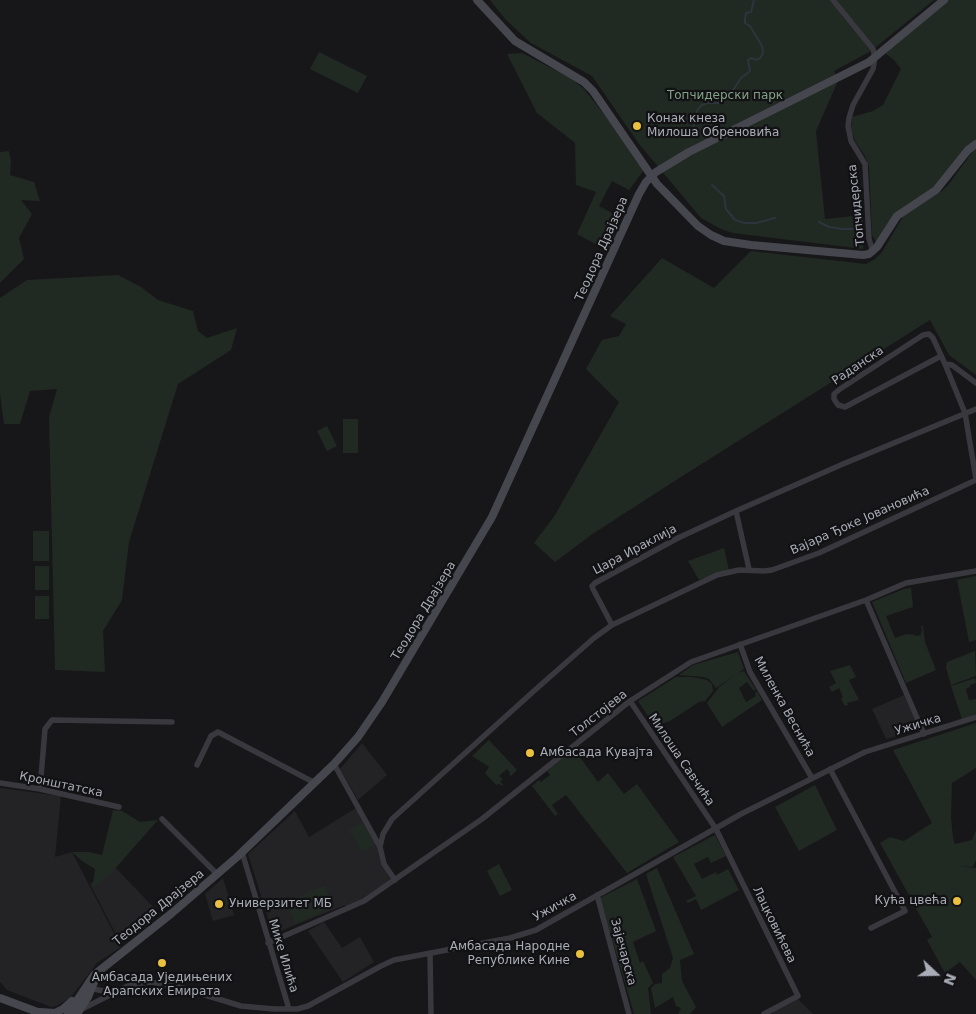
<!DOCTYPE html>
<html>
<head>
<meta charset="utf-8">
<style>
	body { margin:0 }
	#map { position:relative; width:976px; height:1014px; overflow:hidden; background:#171719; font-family:"DejaVu Sans",sans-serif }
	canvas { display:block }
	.north { position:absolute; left:911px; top:949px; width:50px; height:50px; -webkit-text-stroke:4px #121214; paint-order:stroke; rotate:111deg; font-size:14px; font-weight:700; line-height:20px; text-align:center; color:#aaadb8 }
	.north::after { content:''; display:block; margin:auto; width:18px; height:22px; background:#aaadb8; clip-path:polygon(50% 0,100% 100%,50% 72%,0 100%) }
</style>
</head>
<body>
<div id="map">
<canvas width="976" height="1014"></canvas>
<div class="north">N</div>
</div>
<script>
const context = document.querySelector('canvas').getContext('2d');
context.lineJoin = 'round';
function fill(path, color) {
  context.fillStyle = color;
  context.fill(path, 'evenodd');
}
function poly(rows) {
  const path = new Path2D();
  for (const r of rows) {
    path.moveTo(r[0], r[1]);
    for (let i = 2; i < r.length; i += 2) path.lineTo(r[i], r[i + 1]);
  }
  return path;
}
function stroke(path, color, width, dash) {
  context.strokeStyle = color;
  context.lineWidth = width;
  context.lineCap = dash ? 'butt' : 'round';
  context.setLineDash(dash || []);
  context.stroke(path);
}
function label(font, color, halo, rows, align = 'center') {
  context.font = font + ' "DejaVu Sans",sans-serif';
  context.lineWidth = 4.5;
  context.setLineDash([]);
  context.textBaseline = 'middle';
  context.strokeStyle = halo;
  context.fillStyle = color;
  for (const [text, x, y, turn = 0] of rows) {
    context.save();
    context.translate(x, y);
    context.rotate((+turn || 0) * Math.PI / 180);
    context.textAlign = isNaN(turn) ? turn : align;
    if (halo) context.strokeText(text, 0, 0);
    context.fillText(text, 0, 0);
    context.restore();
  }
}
fill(poly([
	[904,695,920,730,886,739,872,709],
	[362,743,387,775,358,800,340,769],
	[0,788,61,796,55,857,72,852,121,947,97,963,71,997,57,1006,51,1007,7,990,0,982],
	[356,808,378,846,379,857,391,880,353,905,347,908,345,905,273,934,248,854,295,811,309,837],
	[113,865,160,914,121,944,90,884],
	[223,878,234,915,213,921,205,894],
	[324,922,342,948,360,937,374,962,343,982,308,931],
	[798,999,813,1014,773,1014,772,1012]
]), '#232326');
fill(poly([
	[490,0,934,0,871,51,834,71,838,81,816,131,825,219,863,215,863,249,733,233,721,229,701,218,639,144,592,76,531,43,506,20],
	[948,0,976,0,976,140,970,144,940,183,903,208,876,242,872,235,869,167,865,156,855,141,851,129,852,117,873,111,883,105,901,69,894,60,885,53],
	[319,52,367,76,358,93,310,69],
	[522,53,569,77,584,89,634,152,644,170,629,190,612,181,599,206,621,218,608,251,577,234,596,192,576,185,575,143,537,113,507,54],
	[976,149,976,375,949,355,930,320,673,482,591,535,555,562,534,543,555,515,619,402,586,369,602,340,619,336,626,324,610,316,662,258,714,288,751,251,866,264,875,259,882,252,904,215,942,191,949,184,973,151],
	[9,151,11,161,10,175,34,182,40,201,21,200,32,214,19,238,24,259,0,283,0,152],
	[118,275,141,287,158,300,193,311,198,331,207,338,237,328,231,350,178,384,129,542,122,600,103,631,105,672,55,670,49,417,57,389,30,391,20,424,4,424,0,394,0,298,27,280],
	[343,419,358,419,358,453,343,453],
	[327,426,337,446,327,451,317,431],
	[33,531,49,531,49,561,33,561],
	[724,548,729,570,699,580,688,561],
	[35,566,49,566,49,590,35,590],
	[976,576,976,640,969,642,957,580],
	[911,588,913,607,886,616,895,638,906,634,915,635,916,636,921,635,921,632,922,631,921,626,923,626,925,642,936,670,906,683,872,602,904,589],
	[35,596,49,596,49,619,35,619],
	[975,651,976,676,951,685,946,668,947,662],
	[738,652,744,669,716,688,709,679,703,677,679,675,693,665],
	[850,665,856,677,849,680,859,700,847,703,848,705,845,706,841,699,843,697,839,688,832,692,829,687,836,683,830,671],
	[744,671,756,690,754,691,747,682,739,688,746,702,756,696,755,693,757,691,762,700,722,727,707,703,719,687,738,673],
	[676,677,692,677,707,680,712,684,713,691,705,701,699,702,670,721,661,724,652,722,638,701],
	[975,678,976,683,970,685,970,687,966,689,969,700,976,699,976,714,962,719,951,686],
	[976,723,976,768,952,783,951,818,953,837,955,844,972,840,976,830,976,860,973,867,959,866,976,868,976,980,960,962,945,973,927,940,932,937,880,843,890,837,904,841,932,823,893,750],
	[489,740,517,770,511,776,509,774,510,772,507,769,499,776,503,779,500,782,503,784,502,786,499,784,496,785,485,773,489,767,472,756],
	[574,749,598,782,608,773,624,794,637,784,679,842,627,873,566,795,552,805,558,814,555,816,532,786,539,780,541,782,550,775,547,771],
	[815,785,837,830,799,851,775,807],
	[113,810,122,811,140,822,158,820,113,871,92,889,95,869,82,861,72,852,89,852,102,855],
	[363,822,375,844,362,852,349,830],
	[715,835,726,856,711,863,708,857,694,864,702,879,716,872,717,875,728,869,739,890,701,910,696,899,688,903,686,901,696,896,673,857],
	[499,864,512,890,500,896,487,871],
	[657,868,694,954,680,960,682,981,696,1007,690,1014,678,1014,681,1008,676,1006,673,997,655,1008,651,988,655,984,662,983,662,974,670,968,673,958,646,874],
	[637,879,656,931,633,942,640,963,643,961,653,983,648,988,651,1014,634,1014,600,898],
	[325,885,334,907,296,924,286,902]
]), '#212923');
stroke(poly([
	[693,134,695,117,698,109,702,105,707,103,722,103,728,98,741,78,750,71,748,60,751,58,757,60,761,57,763,53,762,46,750,26,745,23,745,19,746,13,751,12,754,0],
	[712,185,724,196,726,209,735,220,744,223,756,223,775,218],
	[819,222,829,227,842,229,860,229]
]), '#2e343c', 2);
stroke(poly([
	[833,0,873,49,875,58,873,69,853,105,849,118,848,126,851,141,865,164,869,239,873,252],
	[941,356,845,407,838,405,834,399,834,394,840,389,923,335,929,334,933,338,945,364,965,413,976,479],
	[945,364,952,365,976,383],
	[736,511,749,569],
	[866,600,924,734],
	[612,625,593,589,592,586,595,583,678,538,736,511,843,464,976,409],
	[740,644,750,672,812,778],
	[630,701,716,829,798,996,764,1014],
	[334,764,380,847],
	[197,765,211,736,218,732,315,783],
	[830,769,905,911,871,928],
	[0,783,40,789,119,807],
	[40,789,45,729,52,720,172,722],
	[162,819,217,874],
	[242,852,289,1009],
	[395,880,384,864,380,847,383,834,392,819,535,690,594,638,612,625,717,575,739,570,764,571,772,570,819,553,976,480],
	[597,895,629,1014],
	[268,943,364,901,482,819,630,701,691,662,866,600,906,583,976,571],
	[430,953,431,1014],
	[88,988,104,991,119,990],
	[80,1010,128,986,141,983,151,982,179,987,241,1006,274,1009,297,1009,308,1006,381,966,394,960,510,938,536,930,741,814,865,752,976,717]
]), '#38383e', 5.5);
stroke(poly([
	[477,0,515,41,584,82,593,91,657,184,698,226,711,235,724,241,751,245,863,255,869,254,877,247,897,216,936,190,968,150,976,144],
	[0,998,43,1014],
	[40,1012,55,1013,63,1009,72,1001],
	[68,1014,94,975,172,913,237,857,334,764,358,737,382,702,492,517,639,194,646,182,656,172,689,152,869,62,944,0],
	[77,1014,88,997,97,975]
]), '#46474e', 8);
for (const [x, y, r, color] of [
	[637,126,5,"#e9c13f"],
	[530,753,5,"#e9c13f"],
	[957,901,5,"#e9c13f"],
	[219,904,5,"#e9c13f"],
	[580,954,5,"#e9c13f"],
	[162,963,5,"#e9c13f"]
]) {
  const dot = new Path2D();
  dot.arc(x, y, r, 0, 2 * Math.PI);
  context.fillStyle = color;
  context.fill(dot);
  stroke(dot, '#121214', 2);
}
label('12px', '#82a287', '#121214', [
	["Топчидерски парк",725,96]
]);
label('12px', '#aaadb8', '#121214', [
	["Конак кнеза",647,119],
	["Милоша Обреновића",647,133],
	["Амбасада Кувајта",540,753],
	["Кућа цвећа",947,901,"right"],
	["Универзитет МБ",229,904],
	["Амбасада Народне",570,947,"right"],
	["Републике Кине",570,961,"right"],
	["Амбасада Уједињених",162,978,"center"],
	["Арапских Емирата",162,992,"center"]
], 'left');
label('12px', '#aaadb8', '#121214', [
	["Топчидерска",857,205,-96],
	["Теодора Драјзера",602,249,-66],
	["Раданска",858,366,-34],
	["Вајара Ђоке Јовановића",860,521,-24],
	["Цара Ираклија",635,550,-28],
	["Теодора Драјзера",424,611,-59],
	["Миленка Веснића",784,707,61],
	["Толстојева",599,714,-38],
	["Ужичка",918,725,-17],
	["Милоша Савчића",681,760,56],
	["Кронштатска",61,785,12],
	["Ужичка",555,907,-29],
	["Теодора Драјзера",159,908,-39],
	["Лацковићева",774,925,64],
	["Зајечарска",623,952,75],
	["Мике Илића",283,956,73]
]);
</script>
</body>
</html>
